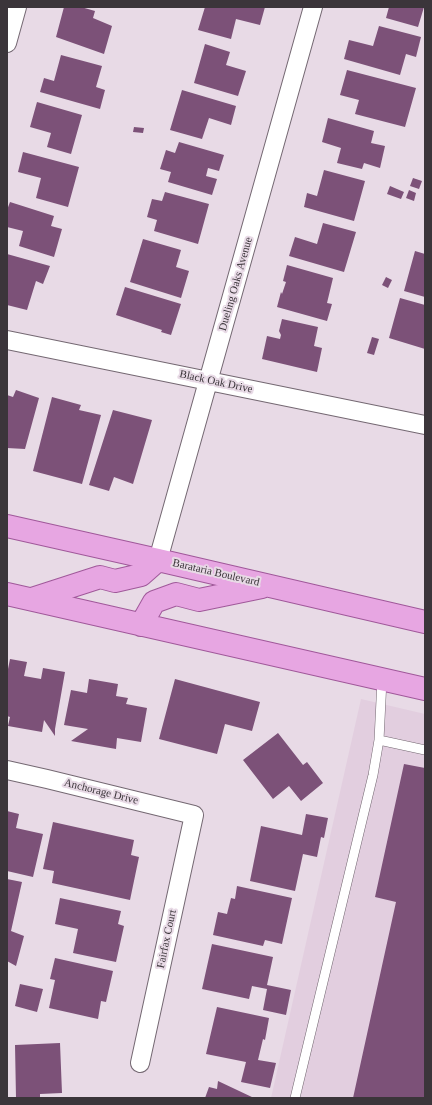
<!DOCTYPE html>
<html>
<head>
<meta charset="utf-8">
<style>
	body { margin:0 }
	#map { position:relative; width:432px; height:1105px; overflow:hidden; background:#e8dae6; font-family:"Times New Roman",serif }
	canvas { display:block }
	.frame { position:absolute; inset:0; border:8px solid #3b353a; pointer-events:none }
</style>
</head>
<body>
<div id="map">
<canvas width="432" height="1105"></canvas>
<div class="frame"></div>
</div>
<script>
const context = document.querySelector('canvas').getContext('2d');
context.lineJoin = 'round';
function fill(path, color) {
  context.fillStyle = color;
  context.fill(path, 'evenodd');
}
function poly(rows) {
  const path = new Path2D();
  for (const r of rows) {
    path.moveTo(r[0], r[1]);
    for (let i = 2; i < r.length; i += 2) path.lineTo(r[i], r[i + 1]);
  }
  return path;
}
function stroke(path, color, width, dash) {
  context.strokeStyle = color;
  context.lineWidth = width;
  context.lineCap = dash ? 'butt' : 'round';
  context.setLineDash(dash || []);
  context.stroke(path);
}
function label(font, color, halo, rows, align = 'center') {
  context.font = font + ' "Times New Roman",serif';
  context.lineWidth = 4;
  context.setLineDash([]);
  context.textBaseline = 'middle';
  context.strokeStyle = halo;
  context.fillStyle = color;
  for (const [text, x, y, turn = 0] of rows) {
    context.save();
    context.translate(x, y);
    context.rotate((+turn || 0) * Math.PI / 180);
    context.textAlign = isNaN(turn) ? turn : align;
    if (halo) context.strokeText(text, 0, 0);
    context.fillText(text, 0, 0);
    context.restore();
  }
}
fill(poly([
	[361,699,425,714,425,1098,271,1098]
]), '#e2cedf');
fill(poly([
	[64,7,81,7,95,11,93,18,112,26,104,54,56,37],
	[205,7,265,7,260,25,236,19,231,39,198,30],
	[389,7,424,7,418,27,386,18],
	[379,26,421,37,416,57,406,54,400,75,344,59,349,40,373,46],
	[205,44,230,52,226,65,246,71,238,96,194,83],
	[61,55,102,66,96,87,105,90,100,109,40,92,44,78,54,81],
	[347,70,416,88,405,127,355,114,359,100,340,95],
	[182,90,236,106,231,125,209,118,202,139,170,130],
	[37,102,82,115,71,154,47,147,51,133,30,127],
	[328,118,374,131,371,143,385,146,380,168,364,163,362,169,337,163,341,148,322,142],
	[134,127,144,128,143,133,133,132],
	[179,142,224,155,219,171,208,168,206,176,217,179,212,195,168,182,171,172,160,169,166,150,175,153],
	[23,152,79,167,68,207,36,198,41,178,18,172],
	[324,170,365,181,354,221,304,207,307,193,317,196],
	[413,178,422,181,419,189,410,186],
	[390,186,404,192,401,199,387,194],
	[409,190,416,193,414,201,406,198],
	[165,192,209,204,198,244,154,231,157,220,147,217,152,199,162,201],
	[10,202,54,216,51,226,62,229,54,257,19,246,23,231,7,227,7,210],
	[323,223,356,232,344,272,289,256,295,237,317,244],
	[143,239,181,250,176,267,189,271,181,298,130,282],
	[415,251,425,254,425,297,404,291],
	[7,254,50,266,43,284,36,281,27,310,7,305],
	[287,265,333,278,327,303,332,304,327,321,277,307,281,292,282,294,286,282,283,281],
	[386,277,392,280,388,288,382,285],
	[125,287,181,304,171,335,161,332,162,330,116,315],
	[400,298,425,305,425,349,389,338],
	[282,319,318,327,314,346,322,348,317,372,262,359,267,336,280,339,281,335,279,331],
	[372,337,379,339,374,355,367,353],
	[16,390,39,398,25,449,7,448,7,395,13,397],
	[52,397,81,405,79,410,101,415,82,484,33,471],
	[113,410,152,420,133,484,114,477,109,491,89,485],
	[10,659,27,662,24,676,41,679,43,668,65,672,55,729,55,736,44,720,42,732,8,726,10,717,7,716,7,674],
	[89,679,118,684,116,696,128,698,126,704,147,708,141,742,117,738,116,749,71,741,88,729,64,725,71,690,87,693],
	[175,679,260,702,252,731,225,724,217,754,159,739],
	[278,733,303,765,307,762,323,783,301,801,289,786,273,799,243,760],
	[404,764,425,768,425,1098,353,1098,396,902,375,897],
	[7,811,19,814,16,828,43,834,33,877,7,871],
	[306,814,328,818,324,838,321,837,317,857,303,854,295,891,250,881,261,826,302,835],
	[53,822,134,840,131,855,139,857,130,900,52,883,54,871,43,869],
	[7,879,22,882,11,931,24,936,16,966,7,961],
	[237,886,292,898,282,944,265,940,263,946,213,935,218,912,227,914,231,898,235,899],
	[60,898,121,911,118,924,124,926,116,962,73,953,78,929,55,924],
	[212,944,273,957,267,985,291,990,286,1015,263,1010,267,989,252,986,249,999,202,989],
	[55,958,113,971,106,1002,101,1001,98,1019,49,1008,55,980,50,979],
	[20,984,43,989,37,1012,15,1006],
	[217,1007,269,1018,265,1040,263,1039,258,1060,276,1063,270,1088,241,1082,246,1062,206,1054],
	[60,1043,62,1093,40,1094,40,1098,16,1098,15,1045],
	[218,1081,254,1098,205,1098,209,1087,217,1089]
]), '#7c5178');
const service = poly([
	[382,680,379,740,425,750],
	[295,1098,373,775,379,740]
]);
const minor = poly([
	[7,43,17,7],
	[7,340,425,425],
	[158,560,313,7],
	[7,770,47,779,194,815,140,1063]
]);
const primary = poly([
	[7,526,158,560,425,622],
	[7,594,425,689],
	[32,599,100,577,115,581,141,575,158,560],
	[141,625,154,602,176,594,199,600,262,587]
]);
stroke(service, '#746872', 10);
stroke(minor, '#746872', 20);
stroke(primary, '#a0589a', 24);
stroke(service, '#fff', 9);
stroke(minor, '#fff', 18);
stroke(primary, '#e7a6e2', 22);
label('11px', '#3b353a', '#e8dae6', [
	["Dueling Oaks Avenue",236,284,-74],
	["Black Oak Drive",216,382,12],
	["Barataria Boulevard",216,573,13],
	["Anchorage Drive",101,792,14],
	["Fairfax Court",167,939,-78]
]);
</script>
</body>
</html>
